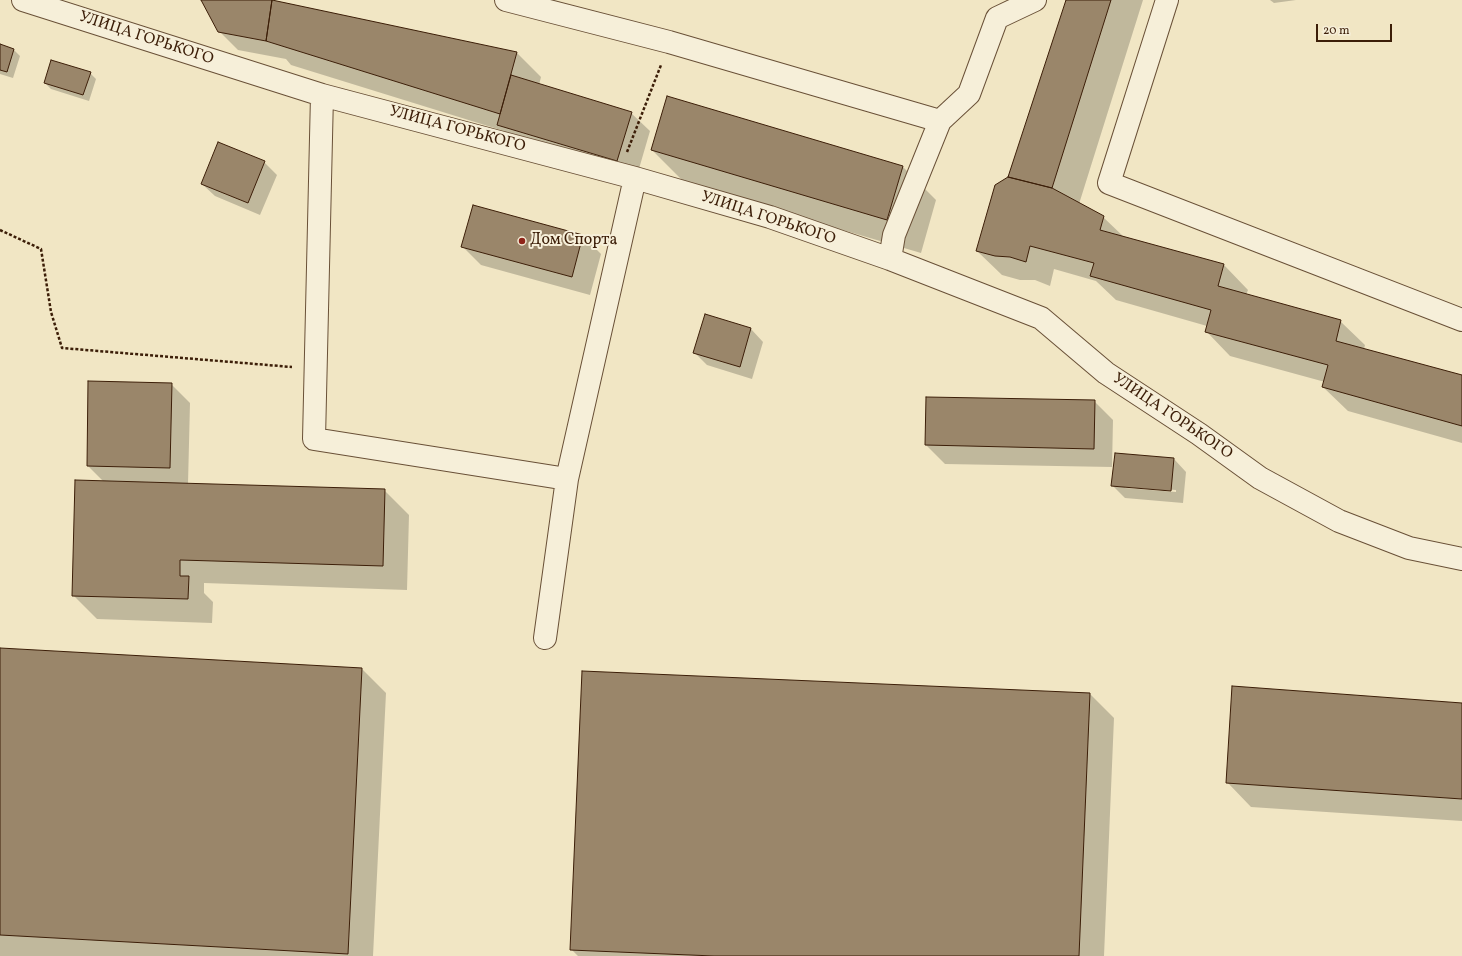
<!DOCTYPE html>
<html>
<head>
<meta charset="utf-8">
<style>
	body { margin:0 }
	#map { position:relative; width:1462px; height:956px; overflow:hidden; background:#f1e6c4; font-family:Vollkorn,serif }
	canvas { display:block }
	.scale { position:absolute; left:1316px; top:24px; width:76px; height:18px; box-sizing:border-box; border:2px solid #3c1e08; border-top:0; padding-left:5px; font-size:12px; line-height:14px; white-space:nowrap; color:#3c1e08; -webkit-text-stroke:3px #f6efd9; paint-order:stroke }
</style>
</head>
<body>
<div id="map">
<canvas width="1462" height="956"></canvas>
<div class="scale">20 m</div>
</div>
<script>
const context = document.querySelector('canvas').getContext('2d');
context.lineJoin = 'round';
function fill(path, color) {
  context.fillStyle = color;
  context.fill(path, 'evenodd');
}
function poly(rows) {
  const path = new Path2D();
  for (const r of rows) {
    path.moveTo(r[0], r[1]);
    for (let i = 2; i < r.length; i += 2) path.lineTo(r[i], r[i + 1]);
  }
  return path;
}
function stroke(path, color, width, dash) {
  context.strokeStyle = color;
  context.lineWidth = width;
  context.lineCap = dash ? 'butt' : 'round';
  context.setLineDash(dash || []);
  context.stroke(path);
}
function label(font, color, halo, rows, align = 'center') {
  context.font = font + ' Vollkorn,serif';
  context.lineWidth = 4;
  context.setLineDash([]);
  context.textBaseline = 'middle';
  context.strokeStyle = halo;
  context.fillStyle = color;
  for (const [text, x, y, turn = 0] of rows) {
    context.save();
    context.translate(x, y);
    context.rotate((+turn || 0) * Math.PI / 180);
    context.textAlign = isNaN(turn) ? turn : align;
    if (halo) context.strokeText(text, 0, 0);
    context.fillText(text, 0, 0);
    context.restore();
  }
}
fill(poly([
	[202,0,272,0,517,53,541,77,539,85,631,113,650,131,636,179,516,144,504,131,291,65,286,59,238,50,219,31],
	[1067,0,1143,0,1079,204,1103,217,1125,238,1224,265,1248,290,1246,295,1340,321,1365,345,1364,349,1462,376,1462,443,1348,411,1323,387,1325,382,1230,356,1206,331,1207,326,1116,300,1096,281,1054,269,1050,286,1035,280,1020,280,1002,275,977,251,1009,177],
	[1270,0,1296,0,1274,3],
	[0,45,13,49,20,56,13,78,0,74],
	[90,73,96,79,89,101,51,89,45,83],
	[652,150,903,167,936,200,921,253,686,184],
	[264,162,277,175,260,215,215,196,202,184],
	[583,236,601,254,590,295,481,265,462,246],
	[751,329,763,342,752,379,707,365,695,353],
	[89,382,171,384,190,403,188,484,384,490,409,515,407,590,204,583,204,593,213,602,212,623,97,619,73,595,104,482,88,466],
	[927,398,1094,401,1113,420,1112,467,945,464,926,445],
	[1174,459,1186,472,1183,503,1125,498,1112,485],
	[1125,486,1176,490,1176,492,1125,488],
	[0,649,362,669,386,693,373,956,0,956],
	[1090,694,1114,718,1104,956,578,956,571,949],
	[1462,704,1462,821,1251,807,1227,782]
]), '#0003');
const building = poly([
	[201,0,272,0,266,41,218,32,201,0],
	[272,0,517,52,500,114,266,41,272,0],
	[1066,0,1111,0,1052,188,1008,177,1066,0],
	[0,44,14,49,7,72,0,70,0,44],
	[51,60,91,72,83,95,44,83,51,60],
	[511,75,632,112,617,161,497,125,511,75],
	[667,96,903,166,887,220,651,150,667,96],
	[218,142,265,161,248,203,201,184,218,142],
	[1008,177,1052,188,1104,216,1100,230,1224,264,1218,286,1341,320,1336,341,1462,375,1462,426,1322,387,1328,365,1205,332,1211,310,1090,276,1094,263,1030,246,1026,262,1010,257,995,256,976,251,995,185,1008,177],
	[473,205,583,235,572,277,461,247,473,205],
	[705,314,751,328,740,367,693,353,705,314],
	[88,381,172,383,170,468,87,466,88,381],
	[926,397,1095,400,1094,449,925,445,926,397],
	[1115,453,1174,458,1171,491,1111,486,1115,453],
	[75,480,385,489,383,566,180,560,180,576,189,576,188,599,72,596,75,480],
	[0,648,362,668,348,954,0,935,0,648],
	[582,671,1090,693,1079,956,714,956,570,950,582,671],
	[1232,686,1462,703,1462,799,1226,783,1232,686]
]);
fill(building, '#9a866a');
stroke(building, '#3c1e08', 1);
const minor = poly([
	[23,0,322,95,635,178,770,217,890,259,1041,318,1106,373,1199,434,1260,478,1339,521,1409,548,1462,559],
	[506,0,669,42,940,121],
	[1167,0,1109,183,1462,320],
	[322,95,314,439,567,479,635,178],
	[890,259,894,235,940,121,969,94,997,18,1035,0],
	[545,638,567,479]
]);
stroke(minor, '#695037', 24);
stroke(poly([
	[627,152,661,65],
	[0,230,41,249,51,312,62,348,292,367]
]), '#3c1e08', 2.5, [3, 2]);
stroke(minor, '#f6efd9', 22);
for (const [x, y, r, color] of [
	[522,241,4,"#8f2418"]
]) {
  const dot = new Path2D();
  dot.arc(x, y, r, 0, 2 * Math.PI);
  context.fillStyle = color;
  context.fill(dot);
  stroke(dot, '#f6efd9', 1.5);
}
label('16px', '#3c1e08', '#f6efd9', [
	["УЛИЦА ГОРЬКОГО",146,39,18],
	["УЛИЦА ГОРЬКОГО",457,130,15],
	["УЛИЦА ГОРЬКОГО",768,219,18],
	["УЛИЦА ГОРЬКОГО",1172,417,34]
]);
label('16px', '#3c1e08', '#f6efd9', [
	["Дом Спорта",530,241]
], 'left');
</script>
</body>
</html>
